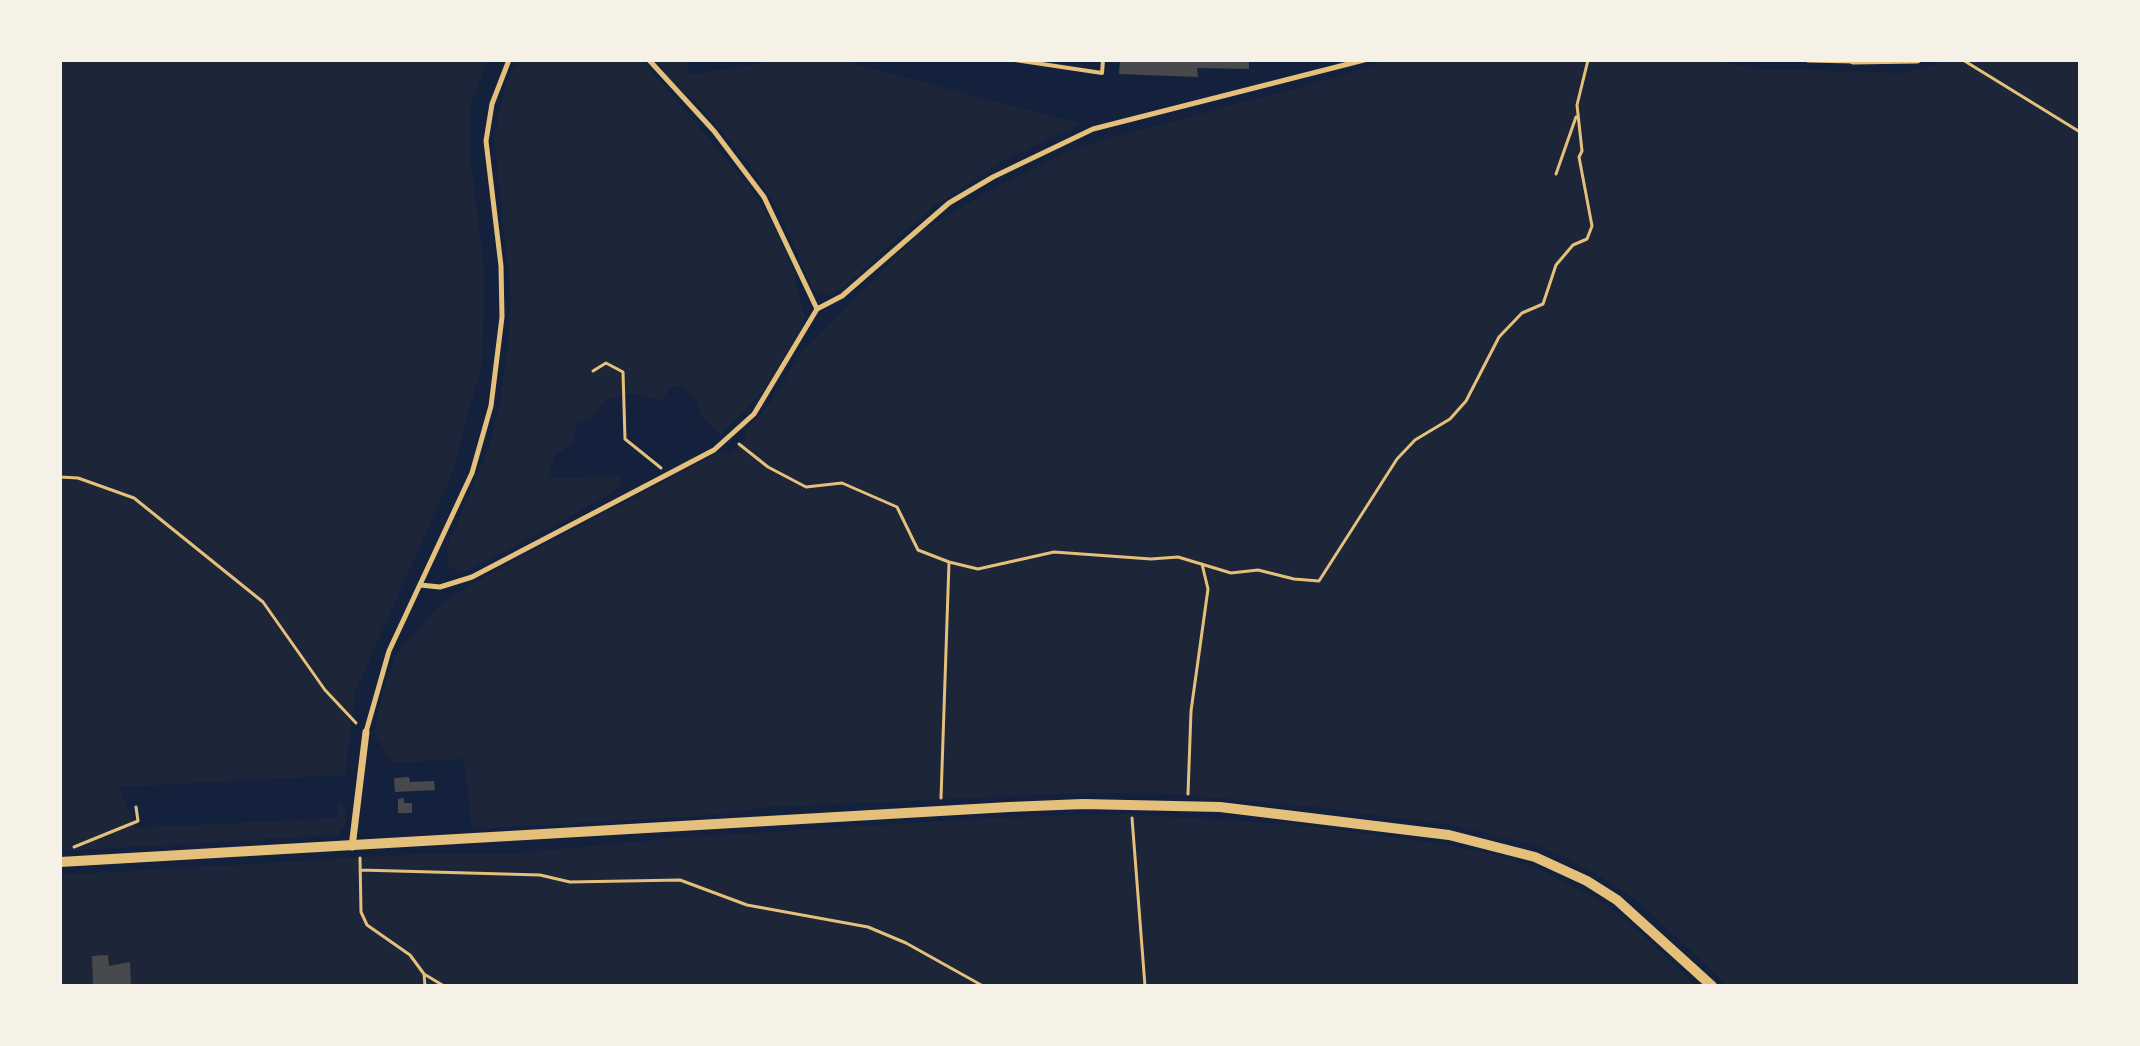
<!DOCTYPE html>
<html>
<head>
<meta charset="utf-8">
<style>
	body { margin:0 }
	#map { position:relative; width:2140px; height:1046px; overflow:hidden; background:#14213d; font-family:"Zilla Slab",serif }
	canvas { display:block }
	.frame { position:absolute; inset:0; border:62px solid #f6f1e7; pointer-events:none }
</style>
</head>
<body>
<div id="map">
<canvas width="2140" height="1046"></canvas>
<div class="frame"></div>
</div>
<script>
const context = document.querySelector('canvas').getContext('2d');
context.lineJoin = 'round';
function fill(path, color) {
  context.fillStyle = color;
  context.fill(path, 'evenodd');
}
function poly(rows) {
  const path = new Path2D();
  for (const r of rows) {
    path.moveTo(r[0], r[1]);
    for (let i = 2; i < r.length; i += 2) path.lineTo(r[i], r[i + 1]);
  }
  return path;
}
function stroke(path, color, width, dash) {
  context.strokeStyle = color;
  context.lineWidth = width;
  context.lineCap = dash ? 'butt' : 'round';
  context.setLineDash(dash || []);
  context.stroke(path);
}
fill(poly([
	[60,60,488,60,470,105,470,154,485,277,482,363,452,474,355,692,345,775,119,787,136,828,337,818,338,803,345,809,345,824,338,835,60,851],
	[519,60,642,60,749,186,773,224,794,272,805,317,800,331,764,390,721,435,702,418,697,402,682,385,670,388,662,401,632,393,604,401,594,416,577,423,571,445,556,454,547,478,619,476,622,486,561,522,459,574,448,565,447,549,489,446,501,396,508,343,511,300,494,137,506,83],
	[658,60,688,60,688,75,782,60,839,60,1081,124,1003,161,931,208,845,286,828,296,812,289,781,215,750,165,704,111,670,79],
	[1387,60,1706,60,1761,69,1901,73,1954,60,2080,60,2080,986,1728,986,1642,905,1615,885,1564,857,1537,846,1451,825,1314,807,1158,793,1082,793,771,807,702,816,472,829,464,759,391,763,374,732,383,694,397,653,440,605,471,584,722,451,731,453,746,440,744,433,770,403,802,352,920,232,1000,185,1077,147,1330,79],
	[1125,814,1303,825,1443,844,1497,855,1545,872,1599,900,1639,931,1696,986,60,986,60,875,420,854,519,853,672,838,1010,817]
]), '#1d2539');
fill(poly([
	[1120,60,1249,60,1249,69,1197,68,1198,77,1119,74],
	[409,777,410,782,434,781,435,790,395,792,394,778],
	[404,798,404,803,412,803,412,813,398,813,398,799],
	[108,955,109,966,130,962,131,986,93,986,92,956]
]), '#48494c');
stroke(poly([
	[1963,60,2080,132],
	[1556,174,1576,117],
	[593,371,606,363,623,372,625,439,661,468],
	[739,444,768,467,806,487,842,483,897,507,918,550,949,562,978,569,1054,552,1151,559,1178,557,1231,573,1258,570,1294,579,1319,581,1397,459,1415,440,1450,419,1466,401,1499,337,1522,313,1543,304,1556,265,1573,245,1587,239,1592,226,1579,157,1582,151,1577,105,1588,60],
	[60,477,78,478,134,498,263,602,325,690,356,723],
	[1188,794,1191,711,1208,589,1202,564],
	[941,798,949,562],
	[1132,818,1145,986],
	[74,847,138,821,136,807],
	[360,858,361,912,367,925,410,955,424,974,444,986],
	[360,870,540,875,570,882,680,880,747,905,868,927,906,943,983,986],
	[424,974,425,986]
]), '#e5c07b', 3);
stroke(poly([
	[1015,60,1102,73,1103,60]
]), '#e5c07b', 4);
stroke(poly([
	[649,60,714,131,764,197,817,309],
	[1808,60,1853,61],
	[420,585,440,587,472,577,714,450,754,414,817,309,842,296,949,203,993,177,1093,129,1364,60],
	[366,732,389,651,472,473,491,406,502,317,501,266,486,141,492,104,509,60]
]), '#e5c07b', 5);
stroke(poly([
	[1853,61,1917,60],
	[352,847,366,732]
]), '#e5c07b', 7);
stroke(poly([
	[60,862,1009,807,1083,804,1220,807,1449,835,1535,857,1587,881,1617,900,1712,986]
]), '#e5c07b', 10);
</script>
</body>
</html>
